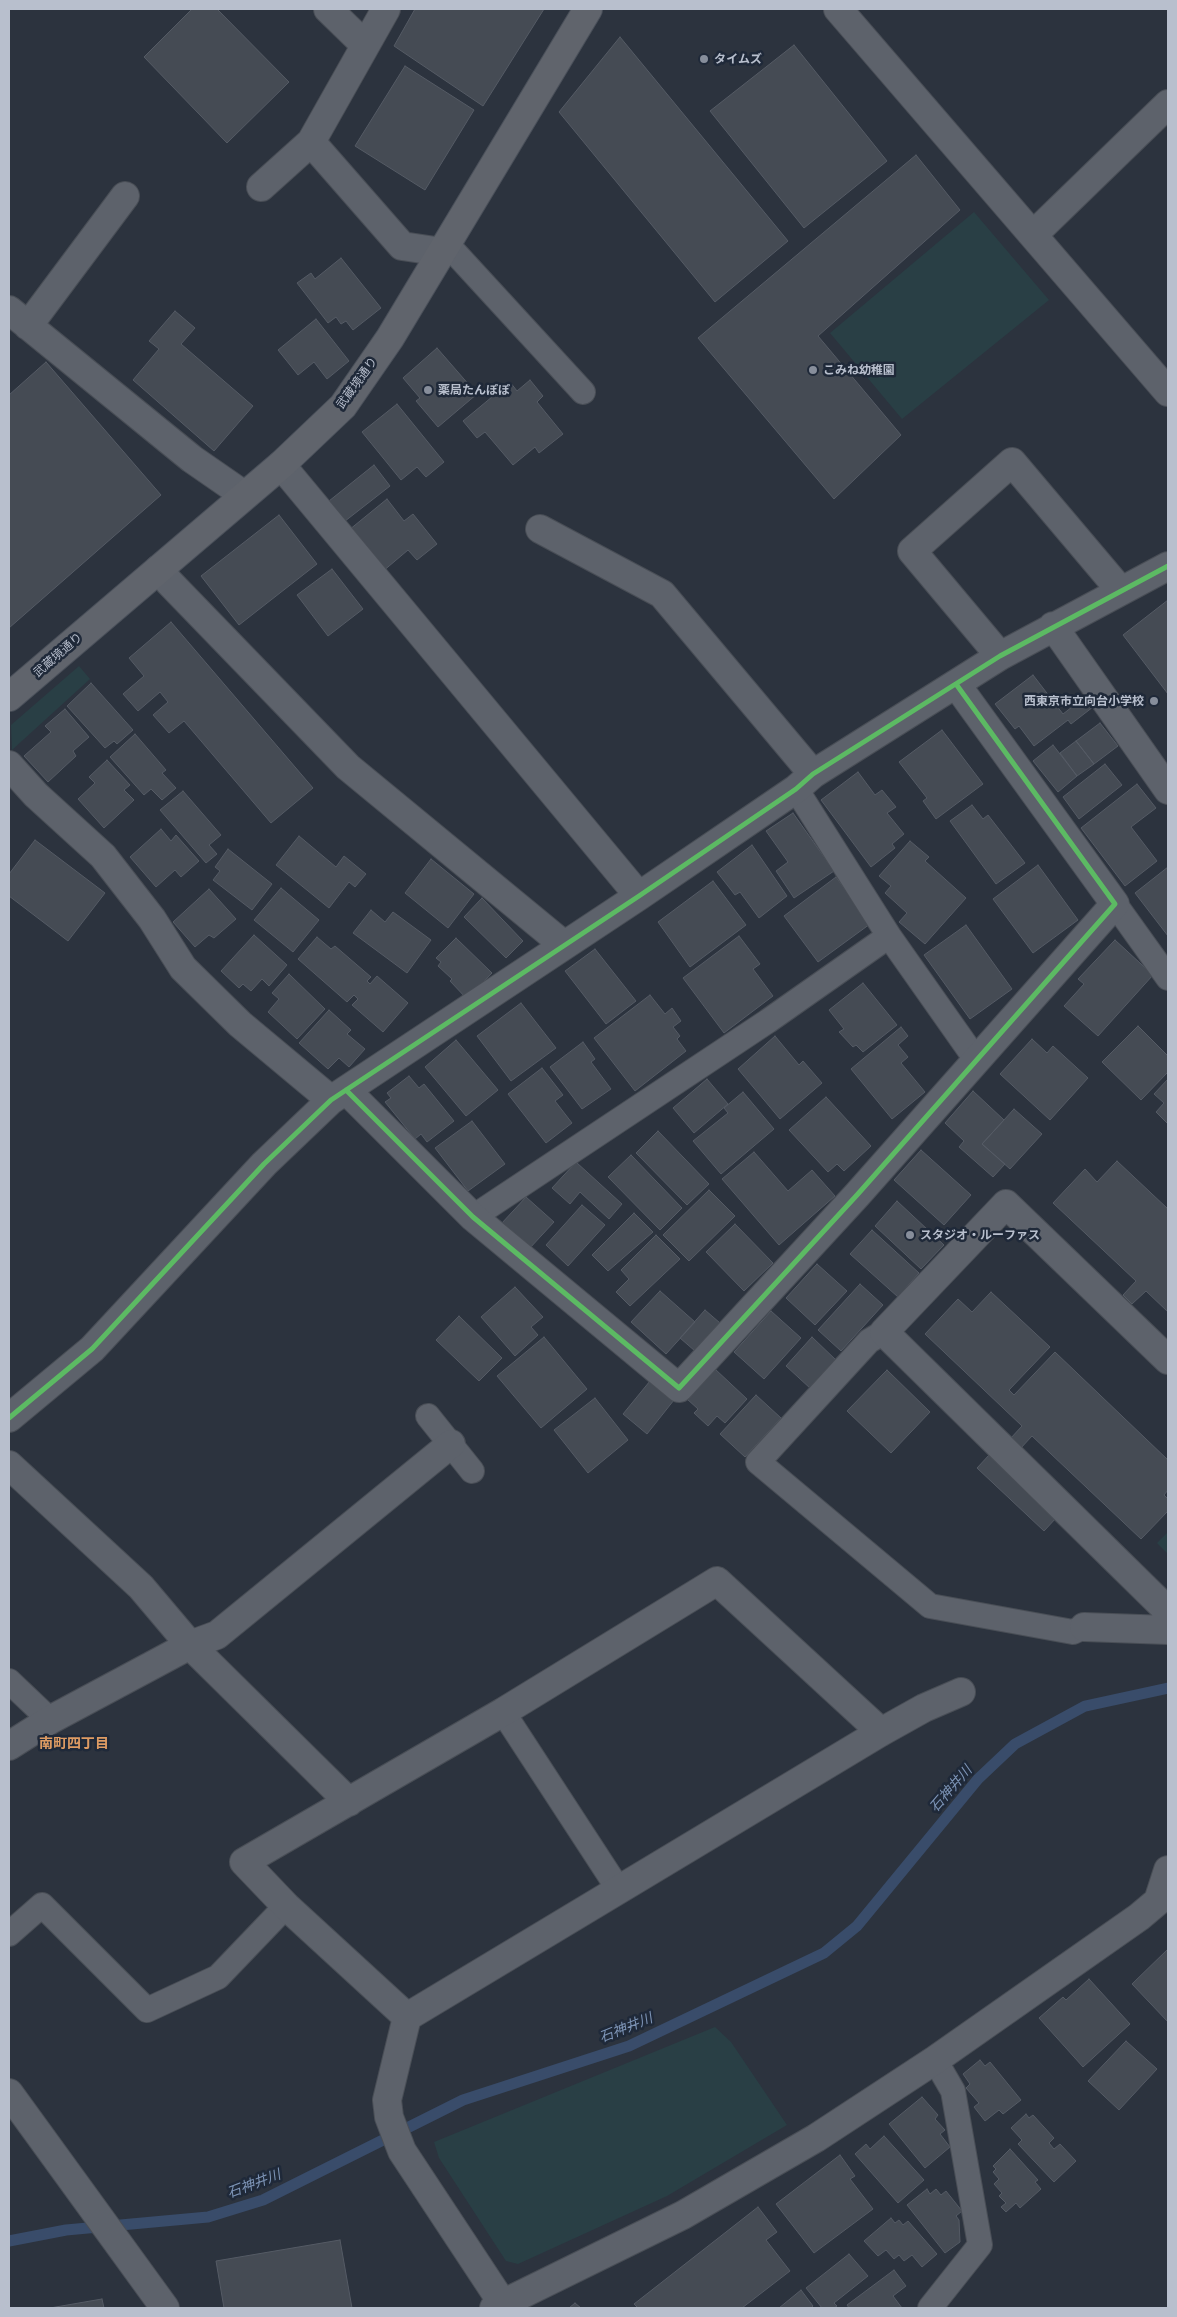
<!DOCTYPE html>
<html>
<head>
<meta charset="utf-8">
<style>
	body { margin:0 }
	#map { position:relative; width:1177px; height:2317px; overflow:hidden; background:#2c333e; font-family:Quicksand,sans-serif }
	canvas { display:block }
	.frame { position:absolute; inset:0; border:10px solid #b8bfcd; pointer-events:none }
</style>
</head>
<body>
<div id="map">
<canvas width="1177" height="2317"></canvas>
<div class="frame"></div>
</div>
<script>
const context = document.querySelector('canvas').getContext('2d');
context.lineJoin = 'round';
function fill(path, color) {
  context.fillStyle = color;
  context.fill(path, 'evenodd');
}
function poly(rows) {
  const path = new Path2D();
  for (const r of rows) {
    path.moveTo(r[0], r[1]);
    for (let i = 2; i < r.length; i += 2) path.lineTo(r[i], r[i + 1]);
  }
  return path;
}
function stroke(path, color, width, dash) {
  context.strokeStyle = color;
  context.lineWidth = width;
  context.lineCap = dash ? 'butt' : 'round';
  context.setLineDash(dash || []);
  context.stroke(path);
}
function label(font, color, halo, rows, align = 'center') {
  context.font = font + ' Quicksand,"Noto Sans JP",sans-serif';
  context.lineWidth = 5;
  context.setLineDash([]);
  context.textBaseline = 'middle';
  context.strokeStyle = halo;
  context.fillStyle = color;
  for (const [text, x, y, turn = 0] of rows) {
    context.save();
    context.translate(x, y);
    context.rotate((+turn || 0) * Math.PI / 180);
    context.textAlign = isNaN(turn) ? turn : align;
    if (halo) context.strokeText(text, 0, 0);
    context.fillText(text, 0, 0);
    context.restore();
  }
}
fill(poly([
	[974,212,1049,300,902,419,830,333],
	[79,666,90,679,12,750,11,725],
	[1168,1532,1168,1554,1157,1543],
	[715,2027,731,2042,787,2125,667,2196,518,2264,506,2261,439,2158,434,2142]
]), '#293f45');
stroke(poly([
	[9,2241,66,2230,208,2217,263,2200,463,2100,629,2046,824,1953,857,1926,978,1779,1015,1744,1085,1706,1168,1688]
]), '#394c6a', 11);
const building = poly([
	[192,9,217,9,289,82,227,143,144,57,192,9],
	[415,9,544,9,483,106,394,46,415,9],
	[620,37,788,241,715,302,559,112,620,37],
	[794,45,887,161,804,228,710,111,794,45],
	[405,66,474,110,425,190,355,146,405,66],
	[916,155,960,210,818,336,901,435,834,499,698,338,916,155],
	[341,258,381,308,353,330,346,321,341,324,336,317,328,323,297,283,311,273,315,279,341,258],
	[175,311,195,328,181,344,253,406,214,451,133,380,159,349,149,341,175,311],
	[316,319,349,361,327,379,314,362,298,375,278,350,316,319],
	[437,348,477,394,438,427,416,401,420,398,403,378,437,348],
	[46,362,161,495,9,628,9,395,46,362],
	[530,380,543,396,537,402,563,434,539,453,535,447,513,465,485,432,477,438,463,421,510,382,517,391,530,380],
	[397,404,444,462,426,477,417,467,401,480,362,432,397,404],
	[374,465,390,486,340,525,324,505,374,465],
	[387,499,404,521,413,514,437,544,417,560,408,550,382,572,349,530,387,499],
	[279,515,317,564,239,625,201,576,279,515],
	[332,569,363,609,328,636,297,595,332,569],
	[1168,600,1168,694,1123,635,1168,600],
	[171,622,313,788,271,823,184,721,169,733,153,715,168,702,160,692,138,711,123,694,144,676,129,658,171,622],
	[1033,675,1063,714,1085,697,1093,707,1071,724,1068,720,1034,746,1019,726,1015,729,995,704,1033,675],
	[91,683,133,730,117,744,114,741,105,748,67,706,91,683],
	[65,709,89,737,73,751,76,756,48,782,24,756,51,732,45,726,65,709],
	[1100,723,1118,746,1094,764,1076,741,1100,723],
	[942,730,983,784,936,819,923,801,927,798,899,762,942,730],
	[135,734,166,770,162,773,176,788,162,800,151,789,144,795,110,757,135,734],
	[1076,741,1094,764,1077,776,1060,753,1076,741],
	[1053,745,1077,776,1058,792,1033,761,1053,745],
	[107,760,130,785,124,790,134,800,104,828,78,799,95,783,89,777,107,760],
	[1105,764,1122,785,1079,819,1063,797,1105,764],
	[858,772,875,795,882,790,896,807,887,813,904,834,892,844,895,848,871,867,821,800,858,772],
	[1137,784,1156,808,1131,827,1157,861,1125,886,1081,828,1137,784],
	[183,791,221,835,209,845,217,854,206,863,160,810,183,791],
	[972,805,983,819,988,815,1025,863,996,884,950,821,972,805],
	[793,813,834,871,794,898,776,871,788,862,766,831,793,813],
	[161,829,171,841,176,835,199,861,181,877,175,870,156,887,130,857,161,829],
	[299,836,336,867,344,856,366,874,355,887,349,882,329,908,276,865,299,836],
	[35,840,105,893,68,941,9,896,9,874,35,840],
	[910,841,929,857,925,861,966,898,925,944,899,922,907,913,885,893,891,886,879,876,910,841],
	[752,845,787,896,759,918,740,892,735,895,717,872,752,845],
	[228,849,272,884,252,910,213,880,220,871,215,867,228,849],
	[431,859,474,894,448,928,405,893,431,859],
	[1038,865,1078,920,1033,953,993,899,1038,865],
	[1168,867,1168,936,1135,893,1168,867],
	[836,877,870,924,818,962,784,916,836,877],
	[713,881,746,925,690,967,658,922,713,881],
	[281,888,319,920,293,952,254,920,281,888],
	[209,889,236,919,214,938,209,935,195,947,173,922,209,889],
	[482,898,523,941,506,958,464,917,482,898],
	[371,910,385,922,393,912,431,940,407,973,353,933,371,910],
	[966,925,1012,989,970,1019,924,955,966,925],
	[254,935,287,965,269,986,262,979,251,991,243,984,239,988,221,971,254,935],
	[739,936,760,964,753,969,773,996,724,1033,683,978,739,936],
	[317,937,331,949,335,946,371,977,367,981,370,984,377,976,408,1003,383,1032,352,1005,358,999,354,995,347,1002,298,959,317,937],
	[456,938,492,973,467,999,450,981,452,979,438,966,441,962,436,958,456,938],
	[1115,940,1153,975,1098,1036,1064,1006,1084,984,1078,979,1115,940],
	[595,949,636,1001,606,1024,565,971,595,949],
	[289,974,325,1009,297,1039,268,1012,279,999,272,993,289,974],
	[863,983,897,1025,863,1052,856,1045,853,1047,839,1032,844,1029,829,1010,863,983],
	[650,995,665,1014,672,1008,681,1021,673,1027,680,1036,677,1039,686,1051,635,1091,594,1038,650,995],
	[521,1003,556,1048,511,1081,477,1036,521,1003],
	[329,1010,351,1030,347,1034,365,1049,349,1067,339,1058,328,1069,299,1043,329,1010],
	[1138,1026,1168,1056,1168,1072,1141,1100,1102,1062,1138,1026],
	[901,1027,908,1036,898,1045,908,1057,901,1063,925,1092,892,1119,851,1069,901,1027],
	[775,1036,799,1065,803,1061,822,1083,780,1119,738,1069,775,1036],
	[1032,1039,1047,1053,1053,1046,1088,1078,1050,1120,1000,1074,1032,1039],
	[456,1040,498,1090,466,1116,425,1067,456,1040],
	[583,1042,595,1059,591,1062,611,1089,582,1109,550,1067,583,1042],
	[542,1068,563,1095,555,1101,572,1123,546,1143,508,1094,542,1068],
	[409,1076,419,1088,424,1084,454,1121,427,1142,421,1134,415,1139,385,1102,391,1098,387,1093,409,1076],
	[707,1079,728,1104,694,1133,673,1108,707,1079],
	[1168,1079,1168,1124,1156,1112,1164,1103,1154,1094,1168,1079],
	[973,1091,1004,1120,982,1144,1005,1164,993,1177,959,1147,964,1141,945,1123,973,1091],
	[743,1092,774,1129,721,1174,693,1141,728,1113,724,1108,743,1092],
	[826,1097,871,1146,844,1171,837,1164,828,1172,789,1130,826,1097],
	[1014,1109,1042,1134,1010,1169,982,1144,1014,1109],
	[472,1121,505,1164,468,1191,435,1148,472,1121],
	[658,1131,709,1184,687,1205,636,1153,658,1131],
	[921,1150,971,1195,944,1225,894,1180,921,1150],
	[754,1152,788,1191,812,1170,835,1196,779,1245,722,1179,754,1152],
	[631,1155,682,1208,660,1230,608,1177,631,1155],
	[1117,1161,1168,1209,1168,1312,1146,1291,1132,1304,1123,1295,1136,1281,1053,1203,1085,1169,1097,1182,1117,1161],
	[576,1162,622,1204,609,1219,580,1192,570,1204,552,1188,576,1162],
	[709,1190,735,1216,689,1261,663,1235,709,1190],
	[526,1197,554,1222,529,1249,501,1224,526,1197],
	[897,1201,944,1245,921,1269,875,1226,897,1201],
	[582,1205,605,1225,568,1266,546,1245,582,1205],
	[634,1213,653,1232,608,1271,592,1255,634,1213],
	[735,1224,773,1263,744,1291,706,1252,735,1224],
	[872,1230,919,1273,898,1297,850,1254,872,1230],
	[656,1235,680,1259,630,1306,616,1292,629,1279,621,1270,656,1235],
	[817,1264,847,1291,815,1325,786,1298,817,1264],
	[860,1284,883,1305,841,1351,818,1330,860,1284],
	[515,1287,543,1317,531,1327,538,1335,515,1356,481,1317,515,1287],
	[660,1291,695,1322,666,1354,631,1322,660,1291],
	[991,1292,1050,1347,1009,1390,1014,1395,1055,1352,1168,1460,1168,1490,1164,1495,1168,1499,1168,1511,1141,1539,1032,1436,1020,1449,1010,1439,1022,1426,925,1334,958,1299,972,1312,991,1292],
	[705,1310,720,1323,695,1351,680,1338,705,1310],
	[771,1311,801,1338,764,1379,734,1352,771,1311],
	[459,1316,502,1358,479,1381,436,1340,459,1316],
	[544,1337,587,1389,541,1428,497,1376,544,1337],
	[812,1337,837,1361,811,1389,786,1366,812,1337],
	[715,1369,747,1399,725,1423,717,1416,708,1426,694,1413,698,1409,687,1399,715,1369],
	[887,1370,930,1412,891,1453,847,1411,887,1370],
	[650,1381,674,1400,647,1434,623,1414,650,1381],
	[756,1395,781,1418,745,1457,720,1434,756,1395],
	[595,1398,628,1440,588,1473,554,1430,595,1398],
	[990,1454,1057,1517,1044,1531,977,1468,990,1454],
	[1168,1949,1168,2022,1132,1984,1168,1949],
	[1089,1979,1130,2024,1083,2067,1039,2018,1063,1997,1066,2000,1089,1979],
	[1126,2041,1157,2069,1119,2110,1088,2081,1126,2041],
	[980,2060,985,2066,990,2062,1021,2100,1003,2114,999,2110,985,2121,974,2107,979,2103,966,2088,970,2084,963,2074,980,2060],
	[922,2097,938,2115,935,2119,945,2130,940,2134,950,2147,925,2168,889,2124,922,2097],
	[1026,2114,1029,2118,1033,2115,1054,2138,1049,2143,1054,2149,1060,2144,1076,2161,1054,2182,1018,2144,1022,2140,1011,2128,1026,2114],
	[884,2136,924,2180,898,2203,855,2154,866,2144,870,2149,884,2136],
	[1010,2149,1038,2180,1035,2182,1041,2189,1020,2208,1016,2203,1006,2212,1001,2207,1006,2203,999,2196,1002,2193,994,2184,999,2179,993,2172,996,2169,993,2166,1010,2149],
	[840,2155,855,2176,850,2179,873,2209,814,2253,776,2204,840,2155],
	[927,2189,930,2194,936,2189,941,2195,946,2191,962,2211,956,2216,959,2220,960,2242,945,2253,907,2205,927,2189],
	[758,2207,777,2232,766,2240,790,2271,742,2308,638,2308,634,2304,758,2207],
	[891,2218,895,2223,899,2220,903,2225,908,2221,937,2254,922,2267,912,2255,904,2261,899,2255,894,2259,886,2250,878,2256,864,2241,891,2218],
	[340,2240,352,2308,224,2308,216,2261,340,2240],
	[849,2254,868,2276,834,2303,837,2306,834,2308,822,2308,806,2288,849,2254],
	[894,2270,906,2286,893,2296,902,2308,849,2308,847,2305,894,2270],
	[801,2290,813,2306,811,2308,779,2308,801,2290],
	[102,2299,104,2308,50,2308,102,2299],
	[575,2303,581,2308,569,2308,575,2303]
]);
fill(building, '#454b54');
stroke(building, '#555b65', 1);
const lane = poly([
	[447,244,583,392],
	[796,789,889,936,977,1061],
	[1115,904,1168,978],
	[473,1217,768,1021,889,936],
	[884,1332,869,1341,758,1462,930,1606,1073,1632,1084,1627],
	[428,1416,472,1471],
	[9,1681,50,1720],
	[503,1712,619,1890],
	[9,1934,42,1905,147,2010,218,1977,286,1906],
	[930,2308,980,2245,953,2091,935,2060]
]);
const street = poly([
	[328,9,365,45],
	[838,9,1168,392],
	[311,142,402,246,442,252],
	[261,187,311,142,386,9],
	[1034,234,1168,104],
	[9,310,192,459,244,495],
	[28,326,125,196],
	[281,465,639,896],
	[540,529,662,594,813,774],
	[159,569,169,582,348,767,564,945],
	[1053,626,1168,790],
	[1000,656,912,551,1012,462,1121,591],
	[9,765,36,795,103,856,152,919,183,968,240,1024,331,1100],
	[346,1090,473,1217,679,1388,857,1195,1115,904,956,684],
	[1168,1360,1006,1204,884,1332,1168,1611],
	[9,1418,92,1349,264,1164,331,1100,639,896,796,789,813,774,1000,656,1168,566],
	[9,1465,141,1587,190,1645,349,1802],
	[1084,1627,1168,1630],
	[9,1746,50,1720,190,1645,217,1635,451,1444],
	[407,2017,286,1906,244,1862,503,1712,717,1581,881,1732],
	[9,2093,165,2308],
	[503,2304,402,2151,389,2117,387,2100,407,2017,881,1732,924,1708,961,1692],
	[494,2308,683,2215,816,2138,935,2060,1139,1917,1158,1901,1168,1870]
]);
const primary = poly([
	[9,697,281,465,343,406,390,338,588,9]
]);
stroke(lane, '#494e56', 26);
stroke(street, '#494e56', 30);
stroke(primary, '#4a505a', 30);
stroke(lane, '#5d626b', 24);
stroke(street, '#5d626b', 28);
stroke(primary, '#60646c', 28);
stroke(poly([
	[346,1090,473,1217,679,1388,857,1195,1115,904,956,684],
	[9,1418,92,1349,264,1164,331,1100,639,896,796,789,813,774,1000,656,1168,566]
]), '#5cba63', 5);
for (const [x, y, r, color] of [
	[704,59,5,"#878e9b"],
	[813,370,5,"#878e9b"],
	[428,390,5,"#878e9b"],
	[1154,701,5,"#878e9b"],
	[910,1235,5,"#878e9b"]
]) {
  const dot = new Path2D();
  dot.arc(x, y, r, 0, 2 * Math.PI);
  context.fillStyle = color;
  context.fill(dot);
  stroke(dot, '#1f2939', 2);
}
label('bold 12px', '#b8bfcd', '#1f2939', [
	["タイムズ",714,59],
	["こみね幼稚園",823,370],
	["薬局たんぽぽ",438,390],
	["西東京市立向台小学校",1144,701,"right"],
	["スタジオ・ルーファス",920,1235]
], 'left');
label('12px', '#b8bfcd', '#1f2939', [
	["武蔵境通り",357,383,-54],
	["武蔵境通り",58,655,-41]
]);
label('bold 14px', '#dd9b63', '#1f2939', [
	["南町四丁目",74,1744]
]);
label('italic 14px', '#7d94b6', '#1f2939', [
	["石神井川",951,1789,-49],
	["石神井川",626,2028,-22],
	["石神井川",254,2184,-21]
]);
</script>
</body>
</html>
